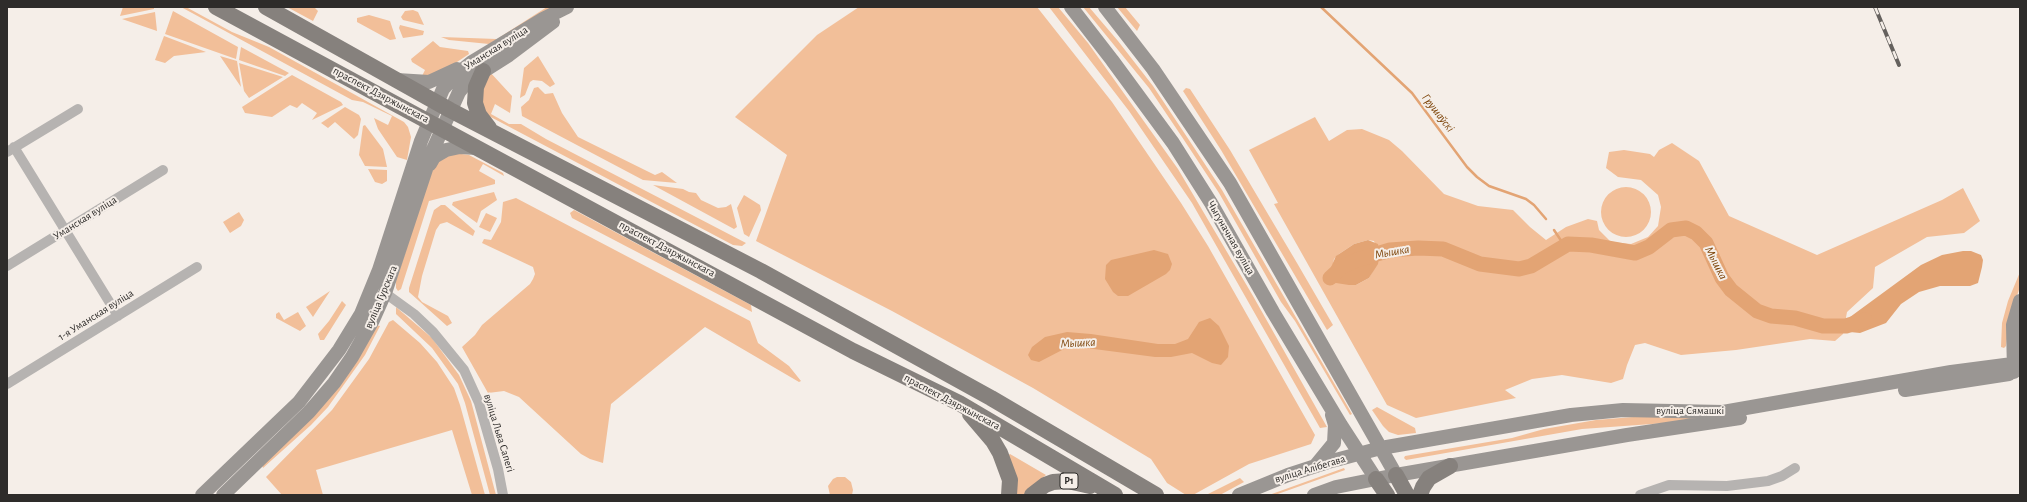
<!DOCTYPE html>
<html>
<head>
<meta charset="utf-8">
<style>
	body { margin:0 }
	#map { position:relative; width:2027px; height:502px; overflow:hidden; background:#f5eee8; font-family:"Alegreya Sans",sans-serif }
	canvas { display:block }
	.frame { position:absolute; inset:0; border:8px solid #2e2c2a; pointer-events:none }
</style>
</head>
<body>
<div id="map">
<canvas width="2027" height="502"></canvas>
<div class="frame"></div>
</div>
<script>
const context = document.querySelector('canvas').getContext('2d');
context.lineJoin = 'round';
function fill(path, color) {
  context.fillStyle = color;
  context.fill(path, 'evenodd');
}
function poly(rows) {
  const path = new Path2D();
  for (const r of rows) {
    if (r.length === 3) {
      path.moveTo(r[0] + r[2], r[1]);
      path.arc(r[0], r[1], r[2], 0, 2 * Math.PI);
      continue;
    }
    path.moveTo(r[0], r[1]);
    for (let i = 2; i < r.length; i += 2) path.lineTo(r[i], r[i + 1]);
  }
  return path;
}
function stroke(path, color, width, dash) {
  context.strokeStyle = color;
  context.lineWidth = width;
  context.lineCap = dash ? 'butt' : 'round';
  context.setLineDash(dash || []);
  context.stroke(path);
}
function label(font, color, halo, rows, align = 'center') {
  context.font = font + ' "Alegreya Sans",sans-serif';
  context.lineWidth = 4;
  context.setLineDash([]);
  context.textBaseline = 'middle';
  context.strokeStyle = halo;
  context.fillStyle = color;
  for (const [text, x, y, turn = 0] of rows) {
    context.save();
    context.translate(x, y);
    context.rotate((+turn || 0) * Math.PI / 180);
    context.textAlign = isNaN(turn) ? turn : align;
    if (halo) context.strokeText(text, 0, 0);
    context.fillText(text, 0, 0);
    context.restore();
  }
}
fill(poly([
	[123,7,154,7,154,9,120,16],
	[181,7,186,7,232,32,269,47,404,122,408,127,411,137,407,160,397,157,378,129,374,118,388,125,392,116,363,102,352,100],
	[287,7,314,7,318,11,313,21],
	[547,7,553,7,489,44,449,40,441,37,497,39],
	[859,7,1037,7,1112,102,1181,203,1208,246,1315,435,1311,444,1249,464,1193,495,1186,495,1167,483,1151,459,1033,388,892,311,756,241,787,155,735,117,817,35],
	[1049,7,1058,7,1088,43,1178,169,1253,296,1327,427,1320,428,1192,203,1129,111],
	[1083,7,1089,7,1118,41,1153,86,1187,137,1222,190,1352,414,1350,415,1295,321,1281,302,1219,193,1182,137,1149,88],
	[1117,7,1125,7,1140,25,1137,31],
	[413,10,418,12,424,25,403,20,401,17,405,11],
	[173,11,238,47,236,59,165,34],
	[155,12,157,31,122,19],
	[369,15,390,21,396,39,390,40,357,22,357,18],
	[400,25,424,31,423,35,403,38,399,28],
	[164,36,206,52,174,56,165,63,155,60],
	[433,41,440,47,468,51,469,54,436,76,421,78,425,70,412,62,411,59],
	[241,47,289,73,285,76,239,60],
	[220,56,237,61,241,87],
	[538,56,555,84,550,87,542,81,533,80,530,82,525,95,520,98,524,68],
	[239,63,283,77,249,98,244,91],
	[489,71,512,96,510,113,495,104,491,114,509,124,521,124,546,139,746,243,742,246,733,245,485,114,477,96],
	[292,75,341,102,343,105,312,120,317,113,302,103,297,108,290,105,272,117,245,113,242,107],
	[538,87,545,94,553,93,562,113,578,137,655,175,662,172,677,183,643,180,522,116,521,107,529,100,534,88],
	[1186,88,1190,89,1230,150,1297,263,1333,325,1327,330,1221,150,1183,91],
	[345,107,359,115,361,119,358,135,354,139,335,122,328,128,321,123],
	[1315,117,1329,141,1347,130,1362,129,1389,140,1402,151,1444,194,1478,206,1513,210,1530,227,1546,240,1566,227,1588,219,1597,221,1599,230,1611,242,1631,244,1648,237,1658,226,1661,207,1658,195,1641,180,1618,177,1606,168,1609,152,1624,150,1650,154,1654,157,1659,150,1672,143,1699,161,1729,216,1817,255,1942,200,1963,188,1980,221,1964,233,1927,237,1875,267,1873,288,1847,312,1843,334,1835,341,1810,339,1736,350,1681,355,1645,343,1635,345,1627,365,1623,379,1611,383,1562,375,1532,379,1505,390,1516,398,1416,418,1387,405,1274,204,1278,203,1249,150],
	[1368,240,1374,241,1380,258,1369,278,1356,285,1328,274,1332,269,1334,259,1339,254,1354,244],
	[365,125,383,149,387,167,365,166,359,155,363,126],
	[447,152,469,155,503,173,504,176,483,164,479,171,495,180,495,184,429,201,401,289,398,291,396,288,396,281,432,169],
	[368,169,387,170,387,181,382,184,375,182],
	[653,185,683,189,689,192,696,193,701,200,718,208,726,207,731,204,737,227,734,229],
	[1626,212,25],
	[494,192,497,200,481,211,477,223,452,205,453,202],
	[744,195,760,205,761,210,749,237,744,234,737,208],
	[516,198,750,321,758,343,789,366,801,381,799,382,705,327,611,404,603,463,590,459,581,454,519,397,504,391,488,393,462,347,475,335,482,325,530,284,533,279,535,274,533,267,482,243,484,239,491,240,501,222,503,202],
	[441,205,445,205,475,231,473,236,447,222,440,224,436,230,422,276,418,297,422,302,448,316,452,323,447,326,409,292,409,288,432,216,434,210],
	[574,210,751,305,752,312,572,218,570,213],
	[239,212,244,220,241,226,230,233,223,222],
	[486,213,497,218,490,232,479,227],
	[2020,272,2020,287,2010,316,2006,346,2004,348,2001,347,2002,323,2008,301],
	[330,291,313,317,306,307],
	[342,301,346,305,324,340,320,340,318,334,329,321],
	[396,307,432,338,459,375,471,401,496,495,490,495,465,403,458,384,432,348,396,314],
	[279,312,284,320,298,312,306,326,300,331,276,318,276,314],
	[393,320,420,343,437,362,454,388,460,405,485,495,472,495,452,430,316,470,323,495,282,495,266,477,332,410,369,359,389,322],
	[376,325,380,326,365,355,328,407,311,425,263,468,262,465],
	[1377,407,1415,428,1416,433,1398,435,1389,432,1383,426,1372,410],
	[1714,416,1680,422,1582,429,1406,460,1404,458,1405,456,1512,438,1544,429,1596,420,1633,417],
	[1010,454,1046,475,1036,483,1024,495,1015,495,1007,456],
	[1344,468,1345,470,1275,495,1269,495],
	[837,477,845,477,851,482,853,490,852,495,830,495,828,486,833,479],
	[1240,478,1244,482,1220,495,1206,495]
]), '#f2bf99');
fill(poly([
	[1368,240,1378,244,1380,253,1378,264,1369,278,1356,285,1349,285,1336,283,1330,278,1328,274,1336,256,1354,244],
	[1154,250,1168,254,1172,264,1170,270,1166,274,1128,296,1118,296,1113,292,1105,279,1106,265,1111,260],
	[1963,251,1971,251,1981,255,1983,260,1982,267,1978,283,1970,286,1940,286,1919,292,1901,304,1886,323,1860,333,1850,332,1847,330,1847,322,1850,317,1921,265,1942,255],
	[1210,318,1219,326,1229,346,1228,357,1221,365,1212,363,1192,353,1171,357,1155,357,1079,347,1066,348,1039,362,1031,360,1028,355,1032,347,1045,337,1067,332,1091,334,1158,344,1175,344,1188,339,1199,322]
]), '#e3a474');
stroke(poly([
	[1321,7,1412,93,1467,167,1477,177,1489,186,1526,199,1534,205,1546,219],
	[1554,230,1564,245]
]), '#e3a474', 2.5);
stroke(poly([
	[1330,278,1342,267,1357,260,1390,250,1418,248,1443,249,1480,264,1519,269,1531,266,1568,244,1591,245,1635,253,1649,247,1671,230,1686,228,1696,233,1706,243,1722,278,1731,290,1757,311,1771,316,1795,318,1823,326,1846,326,1865,320]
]), '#e3a474', 15);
stroke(poly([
	[14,147,118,316],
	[7,152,78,109],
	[7,266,163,170],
	[385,293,414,314,433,332,464,370,479,403,498,469,503,495],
	[7,384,197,267],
	[1640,495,1669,485,1727,486,1768,481,1782,476,1795,468]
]), '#b6b3b1', 10);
stroke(poly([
	[1071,7,1112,60,1173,143,1211,203,1273,312,1341,425,1376,479],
	[1105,7,1153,69,1230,183,1396,475],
	[397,80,429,82,457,69],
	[430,164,434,157,446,150,460,147,476,148],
	[2014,372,2013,325,2020,301],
	[1905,390,2009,374],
	[1316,465,1334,443,1335,425,1332,415],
	[202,495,299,402,339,350,361,314,379,270,421,141,443,89,456,75,472,62,543,19,567,7],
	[223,495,309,412,334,383,352,357,373,320,385,293,431,154,459,92,468,81,509,55,553,22],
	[1239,495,1288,475,1328,462,1381,448,1571,415,1623,410,1723,412,1951,372,2020,363],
	[1314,495,1336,487,1396,475,1627,435,1740,418]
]), '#9a9693', 14);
stroke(poly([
	[216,7,853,351,959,403,1115,495],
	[266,7,450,110,761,271,991,398,1156,495],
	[483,71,476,87,475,103,479,115,489,128],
	[970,414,993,441,1000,453,1010,480,1009,495],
	[1396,475,1407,495],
	[1376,479,1387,495],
	[1032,495,1045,485,1053,482,1068,481,1090,486],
	[1420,495,1423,487,1429,478,1450,466]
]), '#86817d', 16);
const rail = poly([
	[1875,7,1899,65]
]);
stroke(rail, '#65615e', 4);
stroke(rail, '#f5eee8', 2.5, [8]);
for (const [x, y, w] of [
	[1069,481,18]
]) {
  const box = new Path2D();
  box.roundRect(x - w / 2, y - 8, w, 16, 3);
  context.fillStyle = '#f5eee8';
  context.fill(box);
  stroke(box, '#2e2c2a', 1);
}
label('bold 10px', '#2e2c2a', null, [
	["Р1",1069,481]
]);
label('11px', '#2e2c2a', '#f5eee8', [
	["Уманская вуліца",496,48,-32],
	["праспект Дзяржынскага",381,95,28],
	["Уманская вуліца",85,218,-32],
	["Чыгуначная вуліца",1231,238,60],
	["праспект Дзяржынскага",667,249,28],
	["вуліца Гурскага",381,297,-67],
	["1-я Уманская вуліца",96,315,-32],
	["праспект Дзяржынскага",952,402,28],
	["вуліца Сямашкі",1690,411],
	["вуліца Льва Сапегі",499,433,73],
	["вуліца Алібегава",1310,469,-17]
]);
label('italic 12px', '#7b4105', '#f5eee8', [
	["Грушаўскі",1438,113,52],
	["Мышка",1392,252,-10],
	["Мышка",1716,263,63],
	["Мышка",1078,343,-3]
]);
</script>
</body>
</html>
